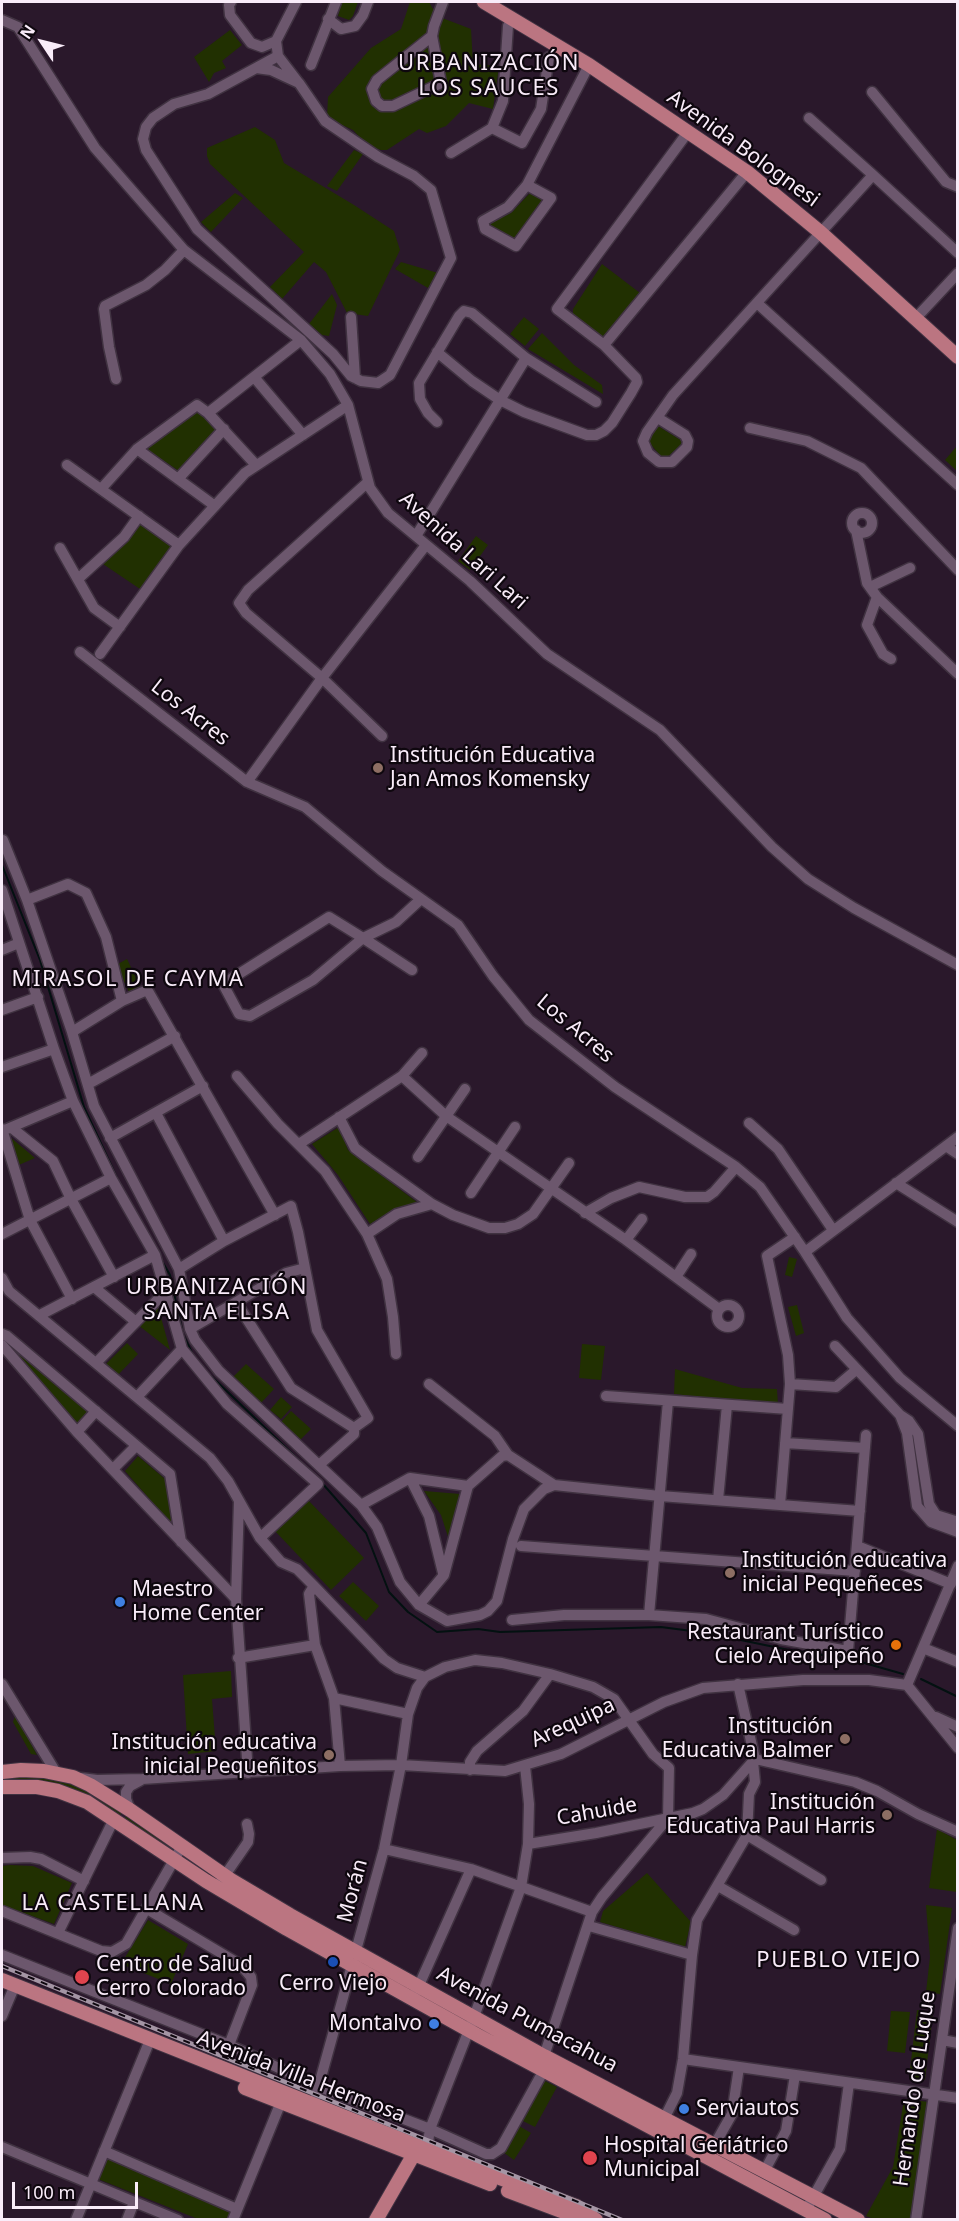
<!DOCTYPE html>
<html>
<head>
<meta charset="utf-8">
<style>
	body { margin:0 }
	#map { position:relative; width:959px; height:2221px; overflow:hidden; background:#2a182b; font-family:"Noto Sans",sans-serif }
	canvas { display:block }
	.frame { position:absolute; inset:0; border:3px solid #f9ecf9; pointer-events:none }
	.north { position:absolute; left:12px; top:12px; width:60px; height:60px; -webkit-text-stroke:4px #0e070e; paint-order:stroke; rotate:305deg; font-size:16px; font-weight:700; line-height:24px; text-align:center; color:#f9ecf9 }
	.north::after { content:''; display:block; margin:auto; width:21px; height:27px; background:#f9ecf9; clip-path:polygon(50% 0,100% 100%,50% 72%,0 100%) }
	.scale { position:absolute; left:12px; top:2182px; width:126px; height:27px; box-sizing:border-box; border:3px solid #f9ecf9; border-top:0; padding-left:8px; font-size:18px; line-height:21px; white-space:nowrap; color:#f9ecf9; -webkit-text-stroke:4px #0e070e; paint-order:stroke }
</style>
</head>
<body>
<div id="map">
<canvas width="959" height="2221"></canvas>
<div class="frame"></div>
<div class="north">N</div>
<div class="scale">100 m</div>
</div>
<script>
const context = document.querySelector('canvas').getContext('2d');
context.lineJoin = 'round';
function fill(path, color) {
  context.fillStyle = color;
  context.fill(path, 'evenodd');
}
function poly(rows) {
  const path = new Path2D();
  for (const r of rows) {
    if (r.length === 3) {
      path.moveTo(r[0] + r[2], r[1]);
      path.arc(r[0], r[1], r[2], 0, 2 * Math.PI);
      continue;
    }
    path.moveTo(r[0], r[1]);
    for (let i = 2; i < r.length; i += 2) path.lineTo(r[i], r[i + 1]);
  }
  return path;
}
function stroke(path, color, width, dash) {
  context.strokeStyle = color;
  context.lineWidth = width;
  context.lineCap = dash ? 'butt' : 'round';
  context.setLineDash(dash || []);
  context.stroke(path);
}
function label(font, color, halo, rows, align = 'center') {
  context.font = font + ' "Noto Sans",sans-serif';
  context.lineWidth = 4.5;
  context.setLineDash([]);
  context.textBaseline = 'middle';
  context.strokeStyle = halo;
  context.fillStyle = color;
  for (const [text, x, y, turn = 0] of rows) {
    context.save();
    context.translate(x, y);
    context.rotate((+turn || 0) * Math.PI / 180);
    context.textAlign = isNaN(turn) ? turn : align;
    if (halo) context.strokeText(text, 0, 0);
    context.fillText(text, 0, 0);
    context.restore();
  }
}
fill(poly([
	[342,2,358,2,353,16,349,20,338,16],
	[410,2,429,2,437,16,471,29,473,64,499,66,493,109,469,103,446,126,427,133,419,129,387,150,381,150,368,146,353,130,327,118,328,97,371,48,401,29],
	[230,30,242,45,222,61,226,68,214,73,209,82,194,57],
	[255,127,275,140,284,163,354,205,394,231,400,250,368,316,347,313,326,272,314,262,282,299,270,287,304,252,210,164,207,156,207,148],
	[354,150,363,154,337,191,327,186],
	[235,193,243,198,211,232,201,222],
	[530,193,543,199,515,239,491,226,490,223,511,213],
	[401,262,438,273,428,288,395,269],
	[602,264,640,293,605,335,600,337,573,316,573,309],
	[332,294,337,305,329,336,322,335,309,324],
	[524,317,539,329,525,346,510,334],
	[542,333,574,365,602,385,603,394,528,349],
	[197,411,201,412,217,430,179,471,145,448],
	[658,426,684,442,664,460,648,441],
	[957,446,957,471,945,460],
	[139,522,173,547,140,589,103,564,126,542],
	[476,536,488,545,470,570,458,561],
	[127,959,142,990,131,996,116,965],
	[339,1127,348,1150,418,1203,396,1208,370,1224,338,1175,312,1144],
	[10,1137,35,1158,14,1167],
	[789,1257,797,1259,792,1277,785,1275],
	[157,1303,170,1350,138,1325],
	[797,1305,804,1333,796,1336,788,1307],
	[5,1343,91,1414,78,1426],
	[127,1343,138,1354,117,1376,106,1364],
	[582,1344,605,1346,601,1380,579,1378],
	[246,1364,274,1389,261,1403,233,1377],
	[675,1369,742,1388,777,1389,778,1405,674,1394],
	[281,1397,292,1407,281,1419,270,1410],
	[291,1411,311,1429,299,1441,280,1423],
	[138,1456,165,1479,175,1528,125,1471],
	[424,1491,460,1494,451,1546,441,1515],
	[308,1500,364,1558,331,1590,275,1531],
	[353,1582,379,1606,366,1621,339,1596],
	[231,1671,232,1697,212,1699,216,1751,188,1754,183,1675],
	[15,1716,17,1718,37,1755,31,1754,13,1722],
	[44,1775,67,1780,124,1809,119,1818,87,1798,2,1784,2,1779],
	[128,1813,176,1846,173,1852,123,1821],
	[937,1829,957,1840,957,1892,929,1888],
	[10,1865,33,1866,72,1883,54,1924,2,1905,2,1866],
	[647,1873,691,1922,685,1947,600,1922,603,1911],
	[926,1905,952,1908,940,1994,926,1992,930,1957],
	[148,1920,188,1944,171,1984,121,1964],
	[917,2010,933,2012,925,2080,909,2078],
	[891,2011,910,2012,905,2053,887,2051],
	[543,2080,557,2087,535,2127,521,2120],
	[904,2099,929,2102,913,2219,874,2219,866,2216,893,2167],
	[519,2126,531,2133,514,2160,503,2152],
	[674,2129,802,2197,800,2201,672,2132],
	[107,2157,232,2209,227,2219,198,2219,98,2179]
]), '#213001');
stroke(poly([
	[2,865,40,960,84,1107,118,1180],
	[162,1261,170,1275,183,1334,193,1355],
	[210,1375,301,1462],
	[322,1483,366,1533,389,1592,408,1612,437,1632,478,1629,500,1632,661,1627,707,1633,784,1649,854,1660,903,1674],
	[921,1679,958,1697]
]), '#031111', 2);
const minor = poly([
	[231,2,229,5,230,15,251,43,262,47,276,41],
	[328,19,341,29,355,26,363,15,368,2],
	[2,20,18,27,95,148,184,250,301,340,330,374,348,405,370,488,388,513,470,581,547,654,660,730,772,847,808,879,854,908,958,965],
	[432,36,377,80,372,89,376,101,382,106,393,106,441,83,432,36,434,26,443,2],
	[278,56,276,41,296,2],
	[311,65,336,2],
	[256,68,271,70,299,83,325,121,378,157,414,176,431,190,451,258,390,375,378,383,361,381,351,376,333,354,197,229,146,150,143,139,146,127,153,118,174,104,208,94,256,68],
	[256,68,278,56,298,82],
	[872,92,946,182,958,187],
	[809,118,873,175,958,253],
	[492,128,522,143,541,109,549,57],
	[451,153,492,128,503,101,508,26,513,19],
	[527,185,551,198,516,246,485,229,483,221,508,207,527,185,589,65],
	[757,303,958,485],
	[351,317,355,378],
	[915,319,958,273],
	[604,345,747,172],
	[437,352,472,381,500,400,524,412,587,435,596,435,604,431,612,423,631,393,637,382,636,378,604,345,557,309,688,132],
	[254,377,303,435],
	[116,379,109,347,104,309,105,306,146,285,165,270,184,250],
	[208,413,301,340],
	[658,418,685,435,688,441,687,447,672,462,659,462,648,453,643,441,647,432,673,395,873,175],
	[437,422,428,413,420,399,419,383,459,316,464,311,472,313,526,358,596,402],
	[750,428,807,441,861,468,958,570],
	[137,449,215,506],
	[67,465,179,545],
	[178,479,224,429],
	[368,482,248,590,239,603,246,613,322,678,382,736],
	[101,489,137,449,197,405,208,413,256,465],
	[862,523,10],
	[856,530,867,583,877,597,958,674],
	[416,536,526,358],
	[60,548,94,608,120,627],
	[78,579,124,537,139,516],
	[870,587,910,568],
	[877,597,867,625,883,654,891,659],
	[80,652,247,782,305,807,382,871,458,925,493,976,529,1020,615,1087,736,1167,760,1187,805,1252,847,1318,900,1378,958,1426],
	[100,654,179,545,245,473,348,405],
	[247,782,322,678,426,545],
	[3,840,27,900,72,1032,94,1106,179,1269,190,1329,195,1340,219,1371,361,1505,377,1527,400,1582,419,1605,447,1621,480,1615,488,1611,497,1601,513,1539,524,1509,544,1489,554,1485,660,1496,860,1511],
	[2,890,54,1049,73,1101,111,1178,155,1255,182,1349,227,1404,318,1484,260,1538],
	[27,900,68,884,86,893,106,937,122,1001],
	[2,950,19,943],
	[412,970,363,938,329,917,223,984,239,1014,250,1016,313,980,363,938,396,922,421,899],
	[2,1010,38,997],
	[72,1032,122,1001,145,991,148,991,275,1215],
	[2,1067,54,1049],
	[237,1076,278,1124,325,1171,367,1234,387,1279,393,1317,396,1354],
	[402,1076,422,1053],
	[88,1084,175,1036],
	[156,1113,224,1241],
	[339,1117,355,1148,368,1158,432,1204,453,1215,489,1228,505,1228,518,1224,533,1214,569,1163],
	[749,1123,778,1149,833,1230],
	[12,1128,53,1161,71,1199,114,1277],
	[2,1129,30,1220,72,1299],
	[7,1129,73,1101],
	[110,1138,203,1086],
	[299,1144,402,1076,446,1116,626,1240,719,1309],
	[946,1146,958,1154],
	[418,1157,465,1089],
	[896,1183,958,1222],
	[471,1193,515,1127],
	[585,1213,611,1198,639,1187,685,1197,707,1197,714,1192,736,1167],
	[2,1234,111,1178],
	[367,1234,397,1214,432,1204],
	[626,1240,642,1219],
	[805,1252,958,1137],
	[179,1269,224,1241,291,1206,298,1232,317,1330,368,1418,354,1428,354,1434,319,1465],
	[676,1277,691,1254],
	[2,1278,9,1291,210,1458,228,1481,260,1538,281,1562,297,1569,314,1586,384,1659,397,1668,425,1677,445,1667,475,1660,502,1663,550,1674,593,1687,614,1699,653,1754,669,1768,668,1818],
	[94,1287,136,1322],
	[236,1302,291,1388,354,1428],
	[728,1316,11],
	[40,1315,155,1255],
	[190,1329,286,1273,305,1268],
	[2,1334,7,1336,170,1474,181,1542],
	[2,1345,77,1432,236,1599],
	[835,1346,900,1415,909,1421,918,1434,929,1504,936,1515,958,1522],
	[96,1363,167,1290],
	[429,1384,495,1436,508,1455,554,1485],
	[790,1384,836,1387,856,1370],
	[606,1396,788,1409],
	[137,1397,182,1349],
	[900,1415,907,1433,917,1506,931,1522,958,1532],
	[77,1432,96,1411],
	[785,1443,865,1448],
	[113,1469,136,1446],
	[410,1478,429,1516,443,1573],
	[718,1500,727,1405],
	[239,1501,236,1599,248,1773],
	[361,1505,410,1478,468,1486],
	[780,1505,790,1384,788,1355,767,1256,795,1237],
	[521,1546,855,1571],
	[857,1546,951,1584],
	[314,1586,309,1594,315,1645,334,1698,340,1766],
	[419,1605,444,1575,468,1486,502,1456,508,1455],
	[649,1615,668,1401],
	[512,1620,564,1615,649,1615,706,1619,781,1639,848,1651,866,1435],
	[923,1648,958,1662],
	[238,1658,315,1645],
	[2,1684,57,1774],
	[738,1684,755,1759],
	[907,1685,958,1566],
	[907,1685,958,1748],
	[334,1698,408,1714],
	[936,1717,958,1727],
	[755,1759,855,1782,877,1791,918,1814,958,1832],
	[470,1770,470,1762,477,1751,523,1711,550,1674],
	[81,1778,97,1780,142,1779,340,1766,401,1765,505,1771,561,1754,664,1702,703,1688,803,1680,869,1680,907,1685],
	[130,1810,126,1799,126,1792,130,1786,141,1780],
	[747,1835,821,1880],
	[528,1844,596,1833,693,1813,703,1809,723,1795,755,1759],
	[384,1849,471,1869,592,1912],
	[2,1858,30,1857,41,1859,84,1881],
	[221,1881,248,1842,249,1834,247,1824],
	[718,1886,794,1930],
	[147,1909,241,1965,251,1977,252,1985,229,2045],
	[2,1911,101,1951,112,1952,126,1944,182,1846],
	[589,1926,692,1955],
	[58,1933,114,1819],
	[2,1955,229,2045,320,2087,430,2129,486,2154,492,2154,501,2148,544,2070,544,2056,592,1912,602,1897,668,1818],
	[416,1992,471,1869],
	[2,2016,15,1985],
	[942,2040,958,2043],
	[683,2059,958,2098],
	[312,2110,384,1849,401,1765,408,1714,417,1688,425,1677],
	[661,2125,677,2093,683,2059,692,1955,697,1920,747,1835,749,1794,755,1782,753,1761],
	[715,2144,732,2114,739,2067],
	[2,2147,178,2220],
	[427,2149,430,2129,474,2017,521,1887,528,1844,529,1804,525,1766],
	[104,2151,237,2209],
	[765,2170,786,2131,795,2075],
	[806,2210,840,2149,849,2083],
	[76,2220,150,2040],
	[127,2220,134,2202],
	[233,2220,281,2102],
	[916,2220,958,1928]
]);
const major = poly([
	[484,2,589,65,747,172,820,232,958,357],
	[2,1772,21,1770,44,1771,73,1777,90,1785,130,1810,231,1880,290,1915,544,2056,858,2220],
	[2,1787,37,1787,58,1791,87,1802,206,1881,287,1929,479,2036,825,2220],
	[2,1980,483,2172,576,2206,596,2220],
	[245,2088,490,2184],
	[508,2191,572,2215,589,2219],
	[376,2220,418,2147]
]);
stroke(minor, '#403241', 13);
stroke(major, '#403241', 16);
stroke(minor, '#6c576d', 10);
stroke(major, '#bb7581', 14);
const rail = poly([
	[2,1966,622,2220]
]);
stroke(rail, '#a495a4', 4.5);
stroke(rail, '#0e070e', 2, [7]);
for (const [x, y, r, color] of [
	[378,768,6,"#8d6e63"],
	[730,1573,6,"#8d6e63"],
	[120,1602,6,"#3f7fe0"],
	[896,1645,6,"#e8710a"],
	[845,1739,6,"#8d6e63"],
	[329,1755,6,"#8d6e63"],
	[887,1815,6,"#8d6e63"],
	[333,1962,6,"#1a4fb4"],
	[82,1977,8,"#e0444e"],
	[434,2024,6,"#3f7fe0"],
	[684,2109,6,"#3f7fe0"],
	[590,2158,8,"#e0444e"]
]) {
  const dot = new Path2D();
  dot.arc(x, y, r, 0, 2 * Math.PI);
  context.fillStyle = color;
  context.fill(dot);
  stroke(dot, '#0e070e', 2);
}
label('21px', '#f9ecf9', '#0e070e', [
	["Avenida Bolognesi",743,149,36],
	["Avenida Lari Lari",463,551,42],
	["Los Acres",190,713,38],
	["Los Acres",575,1029,40],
	["Arequipa",573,1723,-25],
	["Cahuide",597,1812,-10],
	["Morán",353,1891,-75],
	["Avenida Pumacahua",527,2020,28],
	["Avenida Villa Hermosa",301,2077,21],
	["Hernando de Luque",915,2089,-82]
]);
label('21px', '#f9ecf9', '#0e070e', [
	["Institución Educativa",390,756],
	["Jan Amos Komensky",390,780],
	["Institución educativa",742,1561],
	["inicial Pequeñeces",742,1585],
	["Maestro",132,1590],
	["Home Center",132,1614],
	["Restaurant Turístico",884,1633,"right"],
	["Cielo Arequipeño",884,1657,"right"],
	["Institución",833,1727,"right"],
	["Educativa Balmer",833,1751,"right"],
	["Institución educativa",317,1743,"right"],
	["inicial Pequeñitos",317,1767,"right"],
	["Institución",875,1803,"right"],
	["Educativa Paul Harris",875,1827,"right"],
	["Centro de Salud",96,1965],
	["Cerro Colorado",96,1989],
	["Cerro Viejo",333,1984,"center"],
	["Montalvo",422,2024,"right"],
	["Serviautos",696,2109],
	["Hospital Geriátrico",604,2146],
	["Municipal",604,2170]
], 'left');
context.letterSpacing = '1.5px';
label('22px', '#f9ecf9', '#0e070e', [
	["URBANIZACIÓN",489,64],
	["LOS SAUCES",489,89],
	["MIRASOL DE CAYMA",128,980],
	["URBANIZACIÓN",217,1288],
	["SANTA ELISA",217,1313],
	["LA CASTELLANA",113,1904],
	["PUEBLO VIEJO",839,1961]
]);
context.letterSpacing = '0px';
</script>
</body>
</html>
